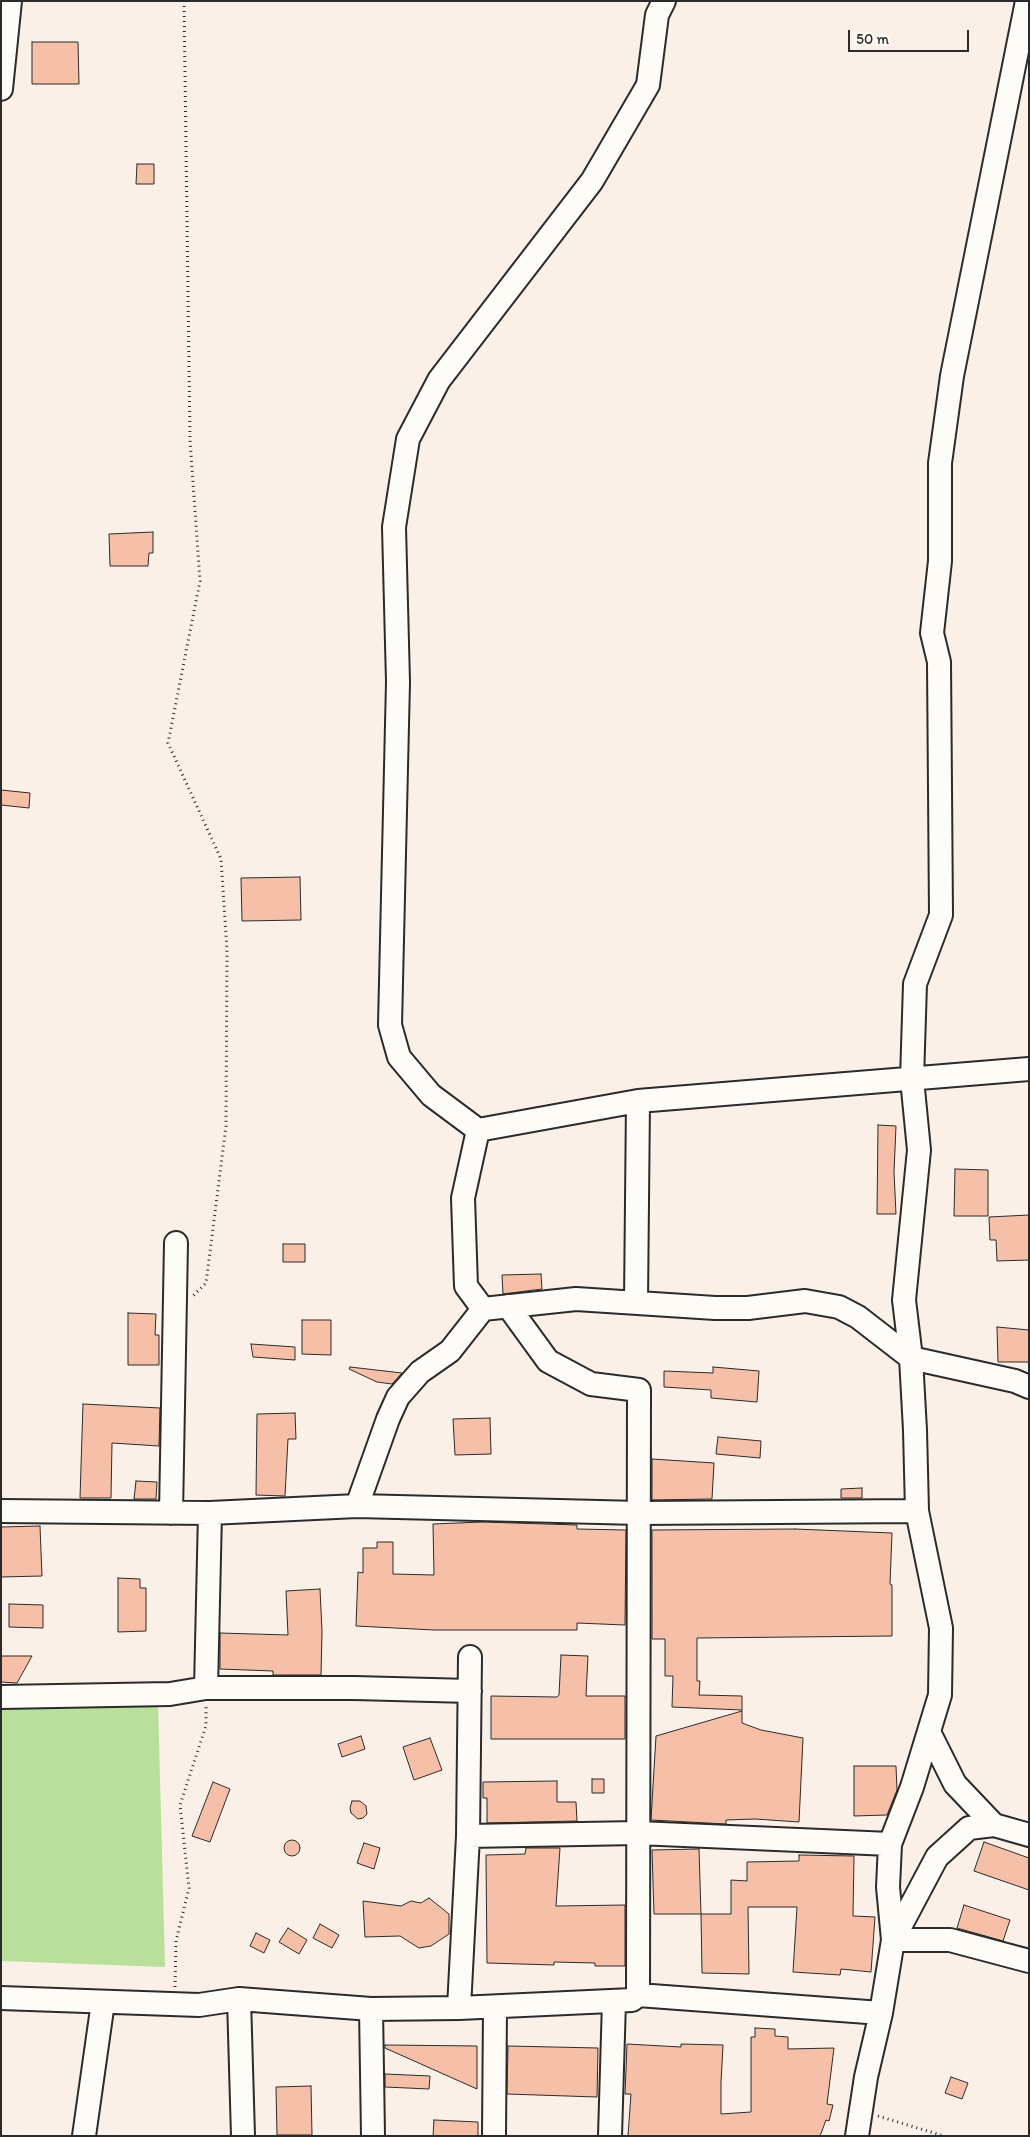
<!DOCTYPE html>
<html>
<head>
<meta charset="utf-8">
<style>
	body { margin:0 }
	#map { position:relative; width:1030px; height:2137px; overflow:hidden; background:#fbf0e7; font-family:Itim,sans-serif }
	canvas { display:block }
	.frame { position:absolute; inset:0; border:2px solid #2b2b2b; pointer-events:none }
	.scale { position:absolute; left:848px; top:30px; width:121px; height:22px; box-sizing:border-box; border:2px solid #2b2b2b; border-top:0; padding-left:6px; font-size:15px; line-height:18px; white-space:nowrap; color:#2b2b2b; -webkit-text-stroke:4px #fdfcf7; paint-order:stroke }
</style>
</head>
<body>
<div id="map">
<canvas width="1030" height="2137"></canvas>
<div class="frame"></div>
<div class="scale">50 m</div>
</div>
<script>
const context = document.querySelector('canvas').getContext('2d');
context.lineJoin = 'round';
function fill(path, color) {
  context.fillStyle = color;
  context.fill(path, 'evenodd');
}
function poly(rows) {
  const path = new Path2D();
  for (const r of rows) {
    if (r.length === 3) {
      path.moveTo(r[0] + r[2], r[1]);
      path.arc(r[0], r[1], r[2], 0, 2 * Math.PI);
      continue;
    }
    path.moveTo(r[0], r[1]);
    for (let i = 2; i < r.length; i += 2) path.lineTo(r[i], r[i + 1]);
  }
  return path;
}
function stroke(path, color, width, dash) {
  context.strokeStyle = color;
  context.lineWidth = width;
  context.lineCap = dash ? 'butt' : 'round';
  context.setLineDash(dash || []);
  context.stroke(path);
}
fill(poly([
	[1,1703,158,1703,165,1967,1,1961]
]), '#b9e09b');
const building = poly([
	[32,42,78,42,79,84,32,84,32,42],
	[137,164,154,164,154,184,136,184,137,164],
	[153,532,153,553,149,553,148,566,110,566,109,534,153,532],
	[1,790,30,793,29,808,1,805,1,790],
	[300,877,301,920,242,921,241,878,300,877],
	[878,1125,896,1126,894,1172,896,1214,877,1214,878,1125],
	[955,1169,988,1170,988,1216,954,1216,955,1169],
	[1029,1215,1029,1260,997,1261,996,1240,990,1240,989,1217,1029,1215],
	[283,1244,305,1244,305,1262,283,1262,283,1244],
	[541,1274,542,1289,503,1294,502,1275,541,1274],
	[128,1313,156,1314,155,1335,159,1335,159,1365,128,1365,128,1313],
	[302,1320,331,1320,331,1355,302,1354,302,1320],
	[997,1327,1029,1330,1029,1362,998,1362,997,1327],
	[251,1344,295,1347,295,1360,253,1357,251,1344],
	[350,1367,402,1373,392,1384,377,1382,349,1369,350,1367],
	[713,1367,759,1371,757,1402,711,1398,711,1390,664,1387,664,1371,713,1373,713,1367],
	[83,1404,160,1408,159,1446,112,1443,111,1498,80,1498,83,1404],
	[295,1413,296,1439,288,1439,285,1496,256,1495,257,1414,295,1413],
	[490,1418,491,1454,455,1455,453,1419,490,1418],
	[718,1437,761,1441,760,1458,716,1454,718,1437],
	[652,1459,714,1463,712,1499,652,1500,652,1459],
	[136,1481,157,1482,156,1499,134,1499,136,1481],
	[862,1488,862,1498,841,1498,841,1489,862,1488],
	[483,1522,577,1525,577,1529,626,1530,625,1625,577,1623,577,1630,434,1630,356,1626,358,1572,363,1573,363,1548,377,1548,377,1542,393,1542,393,1574,434,1575,433,1524,483,1522],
	[40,1526,42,1576,1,1577,1,1527,40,1526],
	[795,1529,892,1533,890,1584,892,1585,892,1636,697,1638,697,1681,700,1681,699,1695,742,1696,742,1710,672,1707,673,1676,665,1676,665,1639,652,1639,652,1530,795,1529],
	[118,1578,140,1579,140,1588,146,1588,146,1631,118,1632,118,1578],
	[320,1589,322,1631,321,1675,273,1675,273,1671,220,1669,220,1633,288,1635,286,1591,320,1589],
	[9,1604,43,1605,43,1628,9,1627,9,1604],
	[561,1655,588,1656,586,1696,625,1696,625,1739,491,1739,491,1696,557,1697,559,1695,561,1655],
	[1,1656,32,1656,17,1683,1,1682,1,1656],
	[742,1711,742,1723,761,1730,803,1738,799,1822,755,1819,726,1820,726,1824,651,1820,656,1736,742,1711],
	[361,1736,365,1749,342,1757,338,1744,361,1736],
	[430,1738,442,1770,414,1780,403,1747,430,1738],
	[854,1766,896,1766,897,1790,887,1815,854,1816,854,1766],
	[592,1779,604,1779,604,1793,592,1793,592,1779],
	[557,1781,557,1802,576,1802,577,1821,487,1823,487,1798,483,1798,483,1782,557,1781],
	[213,1782,230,1789,210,1842,192,1836,213,1782],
	[352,1801,360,1801,366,1806,367,1814,363,1818,358,1819,351,1813,350,1808,352,1801],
	[292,1848,8],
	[984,1842,1029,1858,1029,1890,974,1871,984,1842],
	[364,1843,380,1848,374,1869,357,1863,364,1843],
	[526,1848,560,1848,556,1906,625,1905,625,1966,595,1966,595,1963,554,1962,554,1965,487,1963,486,1855,525,1854,526,1848],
	[699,1849,701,1914,654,1914,652,1850,699,1849],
	[799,1855,854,1856,853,1916,875,1917,871,1972,841,1969,840,1975,793,1972,797,1907,748,1907,749,1974,702,1973,701,1914,731,1914,731,1880,747,1881,747,1862,799,1861,799,1855],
	[429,1898,449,1914,449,1934,431,1946,419,1948,400,1936,365,1937,363,1901,401,1906,411,1901,421,1903,429,1898],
	[964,1905,1010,1920,1003,1941,957,1928,964,1905],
	[320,1924,339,1935,332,1948,313,1938,320,1924],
	[288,1928,307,1940,299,1954,279,1942,288,1928],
	[256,1933,270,1940,264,1953,250,1946,256,1933],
	[755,2028,775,2029,775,2036,788,2037,788,2049,834,2048,827,2104,833,2105,829,2121,826,2120,820,2136,628,2136,631,2094,625,2094,627,2044,681,2047,681,2044,723,2045,721,2082,721,2114,751,2112,751,2037,755,2037,755,2028],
	[385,2045,477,2046,477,2089,385,2048,385,2045],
	[508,2046,598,2048,597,2097,507,2094,508,2046],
	[385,2074,430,2076,429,2089,385,2087,385,2074],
	[951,2077,968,2083,962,2099,945,2093,951,2077],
	[311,2086,312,2135,277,2135,276,2087,311,2086],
	[434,2120,478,2122,478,2136,433,2136,434,2120]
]);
fill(building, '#f5c0a7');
stroke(building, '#2b2b2b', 1);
const minor = poly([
	[1027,1,952,376,940,463,940,561,932,633,939,662,941,915,915,984,912,1079,919,1150,904,1300,911,1358,915,1430,917,1511,941,1628,940,1695,912,1787,890,1844,888,1887,893,1940,950,1940,1029,1961],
	[1,89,10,1],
	[478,1130,431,1095,399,1057,390,1025,398,682,394,527,408,439,439,380,592,181,648,85,657,15,664,1],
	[636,1302,638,1101],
	[508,1306,548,1361,591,1384,639,1390,638,1995],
	[483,1309,466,1286,463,1198,478,1130,638,1101,1029,1069],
	[357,1506,388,1419,398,1397,420,1372,450,1351,483,1309,576,1299,715,1308,748,1308,805,1301,839,1307,858,1317,911,1358,1015,1381,1029,1387],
	[1,1511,210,1513,357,1506,639,1513,917,1511],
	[171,1513,176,1243],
	[206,1688,210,1513],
	[1,1697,170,1694,206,1688,354,1688,470,1691],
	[929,1732,955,1784,994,1825],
	[468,1836,638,1833,890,1844],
	[1,1998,199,2005,239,1999,371,2009,459,2008,632,2000,638,1995,881,2013],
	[239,1999,243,2136],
	[459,2008,468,1836,470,1657],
	[371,2009,373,2136],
	[84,2136,103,2002],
	[494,2136,495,2007],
	[610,2136,614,2001],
	[857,2136,866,2077,881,2013,893,1940,937,1857,969,1828,994,1825,1029,1835]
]);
stroke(minor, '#2b2b2b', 26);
stroke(poly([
	[184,1,190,440,200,581,168,743,221,859,227,950,226,1126,206,1283,193,1296],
	[175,1987,176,1941,189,1888,180,1805,206,1726,206,1706],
	[878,2116,944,2136]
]), '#2b2b2b', 3, [1, 4]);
stroke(minor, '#fdfcf7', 22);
</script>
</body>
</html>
